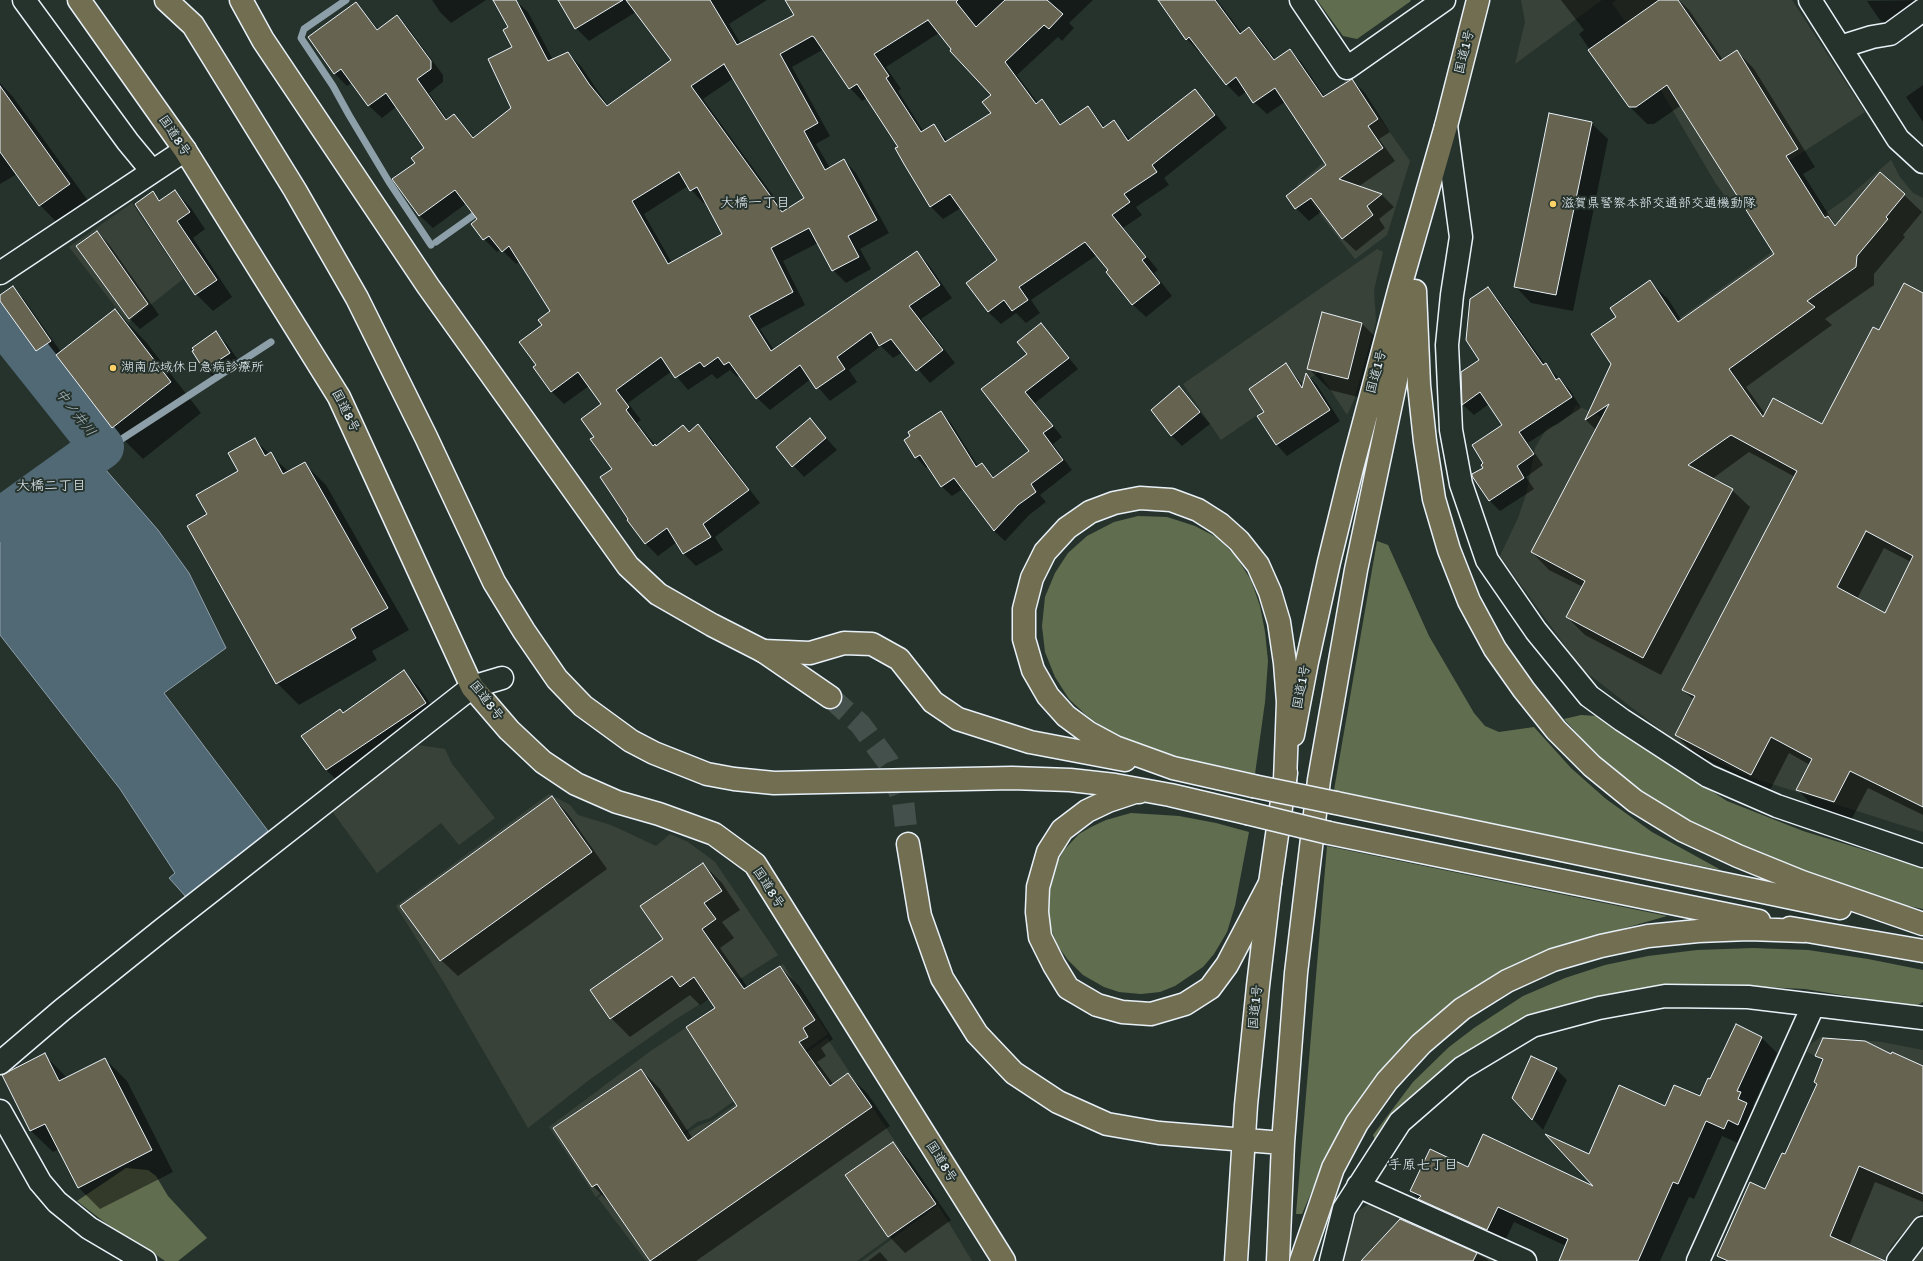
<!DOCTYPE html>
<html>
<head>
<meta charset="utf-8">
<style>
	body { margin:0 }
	canvas { display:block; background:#26332d }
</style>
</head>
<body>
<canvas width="1923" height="1261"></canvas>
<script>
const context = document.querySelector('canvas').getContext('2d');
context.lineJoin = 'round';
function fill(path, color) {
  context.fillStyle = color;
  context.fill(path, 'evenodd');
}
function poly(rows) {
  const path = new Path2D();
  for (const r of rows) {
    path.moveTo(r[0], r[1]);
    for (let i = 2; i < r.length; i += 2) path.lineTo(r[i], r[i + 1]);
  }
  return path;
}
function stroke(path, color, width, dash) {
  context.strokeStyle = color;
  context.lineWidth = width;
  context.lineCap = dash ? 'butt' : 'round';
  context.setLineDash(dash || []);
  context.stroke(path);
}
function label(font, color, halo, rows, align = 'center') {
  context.font = font + ' Itim,"Klee One",sans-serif';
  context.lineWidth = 4;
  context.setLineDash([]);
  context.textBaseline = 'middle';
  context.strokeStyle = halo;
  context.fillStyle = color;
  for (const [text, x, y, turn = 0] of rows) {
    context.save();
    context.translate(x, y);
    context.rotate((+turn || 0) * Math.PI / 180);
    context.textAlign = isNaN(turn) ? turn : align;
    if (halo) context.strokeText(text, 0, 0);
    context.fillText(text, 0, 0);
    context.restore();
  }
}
fill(poly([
	[1521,0,1602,0,1515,64,1525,22],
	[1616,0,1792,0,1865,112,1728,200,1716,184,1660,89,1668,82,1612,3],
	[1351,77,1410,161,1387,235,1355,259,1297,185,1324,162,1294,118],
	[1891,160,1900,177,1913,193,1923,198,1923,832,1750,777,1691,750,1670,737,1582,669,1500,556,1518,518,1526,495,1535,448,1547,428,1558,424,1571,414,1576,405,1656,443,1627,356,1847,198],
	[132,203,183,279,128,323,69,247],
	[1377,249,1383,252,1374,290,1376,322,1354,400,1347,415,1319,372,1221,440,1183,384],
	[418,745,445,749,452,764,495,818,459,845,441,823,377,873,332,811,368,781],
	[549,794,570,805,578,815,611,825,656,846,670,834,688,842,715,862,778,955,673,1021,589,1080,528,1128,443,981,396,906],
	[783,964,828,1034,710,1118,697,1122,688,1129,625,1173,596,1197,549,1127,652,1050],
	[1821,1037,1882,1042,1923,1050,1923,1210,1891,1246,1884,1261,1794,1261,1874,1083,1807,1052,1810,1045],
	[827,1038,936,1204,857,1261,646,1261,598,1198,650,1158,698,1126,713,1120],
	[1369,1204,1494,1261,1340,1261,1358,1211],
	[938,1205,972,1261,862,1261],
	[1919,1250,1923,1251,1923,1261,1913,1261]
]), '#394238');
fill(poly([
	[1317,0,1410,0,1411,1,1357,39,1343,36],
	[1138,516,1167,517,1195,526,1216,537,1235,555,1251,580,1260,606,1265,632,1268,661,1265,702,1255,774,1180,759,1144,749,1112,734,1086,715,1069,699,1055,677,1045,652,1042,626,1045,597,1055,573,1068,553,1087,536,1114,522],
	[1377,541,1388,545,1429,636,1474,713,1485,726,1499,732,1534,727,1571,768,1606,799,1652,832,1721,870,1521,830,1334,790],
	[1581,715,1597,716,1615,729,1727,801,1803,831,1923,868,1923,909,1890,902,1729,844,1674,814,1628,781,1590,748,1564,719],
	[1131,813,1179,816,1216,823,1249,832,1235,906,1227,932,1214,954,1203,967,1175,986,1160,992,1141,994,1119,992,1104,987,1083,975,1068,960,1058,946,1050,927,1048,909,1048,891,1054,868,1064,850,1079,834,1091,827,1106,820],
	[1327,846,1667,916,1545,951,1508,969,1468,993,1438,1015,1411,1041,1345,1124,1332,1144,1302,1214,1296,1214],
	[1753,948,1808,950,1868,959,1923,970,1923,1002,1918,1005,1903,1005,1805,989,1743,986,1541,1013,1497,1033,1461,1058,1397,1111,1375,1140,1373,1135,1413,1082,1449,1047,1474,1028,1523,996,1565,978,1605,965,1648,956,1697,950],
	[126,1168,148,1170,156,1176,168,1196,207,1238,178,1261,165,1261,142,1245,112,1228,77,1201]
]), '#616d4f');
const water = poly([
	[99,462,158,530,189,573,226,648,164,693,268,831,187,898,169,878,175,873,120,789,0,635,0,534,99,462]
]);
fill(water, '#516975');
stroke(water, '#8d9fa9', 1);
fill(poly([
	[432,0,486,0,451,23,440,12],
	[515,0,528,12,553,60,568,53,581,66,608,106,672,60,636,12,589,41,576,28,564,0,767,0,729,24,741,44,796,15,786,0,1093,0,1069,23,1074,28,1062,41,1058,37,1017,75,1038,103,1041,101,1062,125,1088,107,1105,127,1114,122,1131,140,1194,90,1207,103,1227,128,1164,178,1169,185,1136,207,1142,215,1123,228,1158,270,1154,273,1172,296,1146,317,1133,305,1107,272,1109,270,1097,255,1031,300,1040,313,1026,323,1016,313,1001,324,988,312,998,260,961,208,943,219,931,207,899,147,867,98,862,101,850,88,824,49,792,67,830,136,816,144,830,168,844,160,856,173,889,233,860,249,871,269,846,283,833,270,818,243,783,261,805,305,760,329,774,350,917,252,929,265,952,298,921,319,955,363,930,383,903,352,893,358,881,346,849,370,857,382,830,401,811,379,770,410,757,398,740,375,737,377,730,370,717,379,712,374,688,390,672,371,628,403,641,420,637,423,657,447,689,433,698,426,711,438,760,503,715,537,723,550,696,566,683,553,677,542,658,556,646,544,628,520,613,469,596,437,602,404,589,386,564,404,551,391,537,365,543,325,552,311,520,261,516,264,501,249,497,252,484,239,472,224,479,219,467,203,433,228,420,216,394,179,416,163,425,148,396,107,382,118,369,106,352,83,347,86,334,73,356,3,379,30,397,16,409,29,443,75,443,82,429,93,448,120,454,115,475,138,512,109,514,48,509,28],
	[939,33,993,95,992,113,948,141,934,126,924,132,898,91,901,89,886,67],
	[734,78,805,198,785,212,703,99],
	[688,186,703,203,706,202,723,234,672,263,644,214],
	[1159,0,1217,0,1242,33,1249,28,1262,41,1276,60,1290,50,1302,63,1325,97,1352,80,1365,93,1390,132,1379,139,1395,161,1358,187,1382,195,1394,207,1379,219,1385,228,1356,251,1343,239,1322,211,1309,221,1296,208,1327,165,1285,102,1267,114,1254,102,1247,91,1239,97,1226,84,1201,51,1199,52,1187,39],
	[1561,0,1679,0,1689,10,1723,60,1737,51,1754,69,1815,167,1803,174,1836,226,1904,195,1922,212,1903,235,1905,237,1874,274,1874,285,1825,319,1832,325,1746,387,1765,414,1822,426,1880,331,1923,294,1923,815,1868,788,1851,820,1815,808,1798,790,1810,765,1789,753,1769,792,1694,753,1676,735,1694,700,1683,690,1795,477,1749,452,1712,479,1732,490,1750,507,1661,675,1585,635,1567,617,1583,587,1549,570,1532,552,1596,430,1586,420,1612,364,1617,317,1650,282,1668,299,1682,321,1775,255,1680,106,1654,124,1647,124,1629,106,1579,34,1584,30],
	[1884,548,1911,562,1885,614,1857,599],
	[1923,0,1923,26,1917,30,1915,27,1898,38,1879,19,1867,1],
	[0,83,13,97,94,209,65,231,40,205,17,174,0,184],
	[1923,85,1923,122,1906,97],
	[1591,123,1608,139,1573,311,1531,303,1515,286],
	[175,191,191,208,205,229,193,238,232,297,213,311,196,294,136,204,153,193,161,201],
	[97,232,108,243,159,315,140,329,129,318],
	[12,288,23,298,61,352,115,310,146,342,201,413,143,459,112,428,57,355,48,362,37,351,0,299,0,296],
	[1488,289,1498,299,1545,364,1570,390,1581,408,1528,443,1543,465,1526,477,1534,489,1500,511,1490,501,1473,476,1484,468,1503,425,1489,404,1474,415,1463,405,1462,373,1481,360],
	[1041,324,1078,369,1035,403,1062,437,1053,444,1072,470,1040,495,1046,502,1029,515,1005,541,994,531,963,489,952,496,941,486,929,466,926,468,916,457,941,412,951,423,978,466,982,464,995,478,1030,451,982,390,1028,354],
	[1362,324,1384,345,1370,400,1330,390,1308,368],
	[216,333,227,344,241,364,216,380,205,369,193,352],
	[1286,365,1304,386,1307,375,1317,385,1340,421,1287,456,1277,445,1265,412],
	[1179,388,1210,424,1182,446,1171,435],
	[810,420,837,450,804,477,777,448],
	[254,439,289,472,304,463,326,485,409,630,372,651,377,660,299,705,277,683,188,526,208,514,239,472],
	[404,672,418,686,440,717,341,784,326,770,303,736,343,714],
	[552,797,568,814,607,869,458,976,441,960],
	[703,864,722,883,740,910,722,922,734,938,720,948,748,988,780,967,799,986,833,1039,821,1048,826,1056,817,1062,834,1085,848,1075,867,1093,890,1126,696,1261,651,1261,612,1205,593,1186,641,1070,660,1089,693,1139,739,1107,717,1008,710,998,700,1005,690,995,630,1037,611,1018,592,990,664,939],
	[1761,1037,1777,1053,1753,1106,1756,1109,1740,1144,1722,1136,1694,1199,1689,1197,1660,1261,1561,1261,1566,1246,1514,1222,1503,1245,1435,1215,1411,1191,1468,1168,1597,1189,1589,1155,1665,1107,1700,1098,1711,1080],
	[44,1054,67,1078,105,1059,127,1081,173,1172,100,1209,79,1188,59,1149,53,1152,31,1131,3,1076],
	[1891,1055,1923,1067,1923,1202,1875,1182,1849,1246,1867,1261,1723,1261,1718,1256,1766,1190,1785,1155,1818,1084,1823,1062,1817,1056],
	[1556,1069,1567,1080,1543,1130,1513,1098],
	[893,1143,909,1160,951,1220,905,1253,889,1236,847,1176],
	[1400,1220,1485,1258,1489,1261,1363,1261],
	[880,1252,888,1261,868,1261]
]), '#0007');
stroke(poly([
	[346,0,304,29,301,38,333,86,349,115,389,182,431,245],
	[436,242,481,210],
	[102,447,111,446,271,342]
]), '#8d9fa9', 7);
stroke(poly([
	[0,319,102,447,0,520]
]), '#516975', 44);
const building = poly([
	[493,0,516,0,548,61,568,52,589,84,607,106,671,60,626,0,710,0,737,45,794,15,785,0,958,0,956,2,976,27,1005,0,1047,0,1063,14,1049,29,1044,25,1005,62,1036,104,1042,99,1060,125,1088,106,1103,128,1114,120,1128,141,1195,89,1215,115,1152,165,1157,172,1124,194,1130,202,1112,215,1146,257,1142,260,1160,283,1132,305,1106,272,1108,270,1085,242,1019,287,1028,300,1012,311,1004,300,988,312,966,283,997,260,950,194,930,207,904,164,895,148,898,147,857,84,849,89,814,37,812,36,780,54,818,123,804,131,825,170,844,159,877,220,848,236,859,257,832,271,809,228,771,248,793,292,749,316,771,351,917,251,940,285,909,306,943,350,916,371,891,339,879,346,871,332,837,357,845,369,816,389,800,365,756,399,729,362,724,365,718,357,704,367,700,362,675,378,661,357,616,390,629,407,626,410,653,446,655,444,656,446,683,425,689,432,698,424,749,490,703,524,711,537,683,554,667,528,645,544,627,520,628,519,600,477,612,469,590,439,594,437,581,419,601,404,578,372,551,392,533,367,536,365,519,342,542,325,538,320,550,311,509,246,502,252,489,236,483,240,471,224,477,219,455,190,419,216,392,179,415,163,411,158,424,148,386,93,368,106,341,69,334,74,308,37,356,2,377,30,397,15,431,61,431,69,417,79,446,120,454,114,473,138,511,108,488,59,512,47,503,30,508,27,493,0],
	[928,20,951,49,950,51,991,95,982,102,991,113,945,142,934,124,921,132,886,78,889,76,874,54,928,20],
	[724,64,804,198,782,212,691,86,724,64],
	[679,172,690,191,697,187,722,234,668,264,632,201,679,172],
	[558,0,623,0,575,29,558,0],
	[1158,0,1215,0,1240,34,1249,27,1274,60,1290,49,1323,97,1352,79,1378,119,1368,126,1383,148,1339,179,1382,194,1367,206,1373,215,1342,239,1311,198,1295,209,1286,196,1326,165,1275,88,1253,103,1236,77,1226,85,1189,37,1186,40,1158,0],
	[1659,0,1678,0,1720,61,1737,50,1798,149,1786,156,1825,218,1828,216,1835,226,1880,172,1905,194,1886,217,1888,219,1857,256,1856,267,1807,301,1815,307,1729,369,1763,417,1773,398,1822,424,1873,327,1879,330,1904,283,1923,293,1923,807,1850,771,1834,802,1796,790,1812,759,1771,737,1751,775,1675,735,1695,696,1682,690,1797,471,1731,435,1688,465,1733,489,1643,658,1566,617,1585,581,1531,552,1609,404,1585,420,1611,364,1591,334,1616,317,1610,308,1650,280,1678,322,1774,254,1667,85,1636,107,1629,107,1588,50,1659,0],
	[1866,531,1913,556,1885,613,1837,587,1866,531],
	[0,86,70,184,39,206,0,152,0,86],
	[1549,113,1592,122,1556,295,1514,287,1549,113],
	[175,190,190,212,177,221,217,280,195,295,135,204,153,191,159,201,175,190],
	[97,231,148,304,129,319,76,246,97,231],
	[13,286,51,341,36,351,0,301,0,295,13,286],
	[1488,287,1543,365,1546,363,1556,380,1559,378,1572,397,1519,432,1534,454,1517,466,1524,478,1489,501,1472,476,1472,474,1483,468,1481,465,1483,463,1472,445,1502,425,1480,392,1462,405,1461,372,1479,360,1466,340,1470,299,1488,287],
	[115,309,171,382,112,428,56,355,115,309],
	[1322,312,1362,323,1348,379,1307,369,1322,312],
	[1041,323,1069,358,1025,392,1053,426,1043,433,1063,460,1031,484,1036,492,1018,505,994,531,954,478,941,487,920,455,915,458,904,440,910,436,908,432,941,411,976,467,982,463,993,478,1029,451,981,389,1027,354,1017,342,1041,323],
	[216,331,230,353,204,370,192,351,194,350,192,348,216,331],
	[1286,363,1302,388,1306,373,1330,410,1276,445,1257,416,1264,412,1249,389,1286,363],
	[1179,386,1200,412,1171,436,1151,410,1179,386],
	[810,418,826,438,792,467,776,447,810,418],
	[255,438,265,456,271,452,283,474,305,462,388,608,351,629,356,638,276,684,187,526,207,514,196,495,238,471,228,453,255,438],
	[404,670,426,703,326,770,301,736,340,709,343,713,404,670],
	[552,796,592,852,440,961,400,906,552,796],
	[703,863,722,891,704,903,716,919,702,929,744,989,780,966,815,1020,803,1028,808,1037,799,1042,830,1086,848,1073,872,1107,650,1261,597,1184,592,1187,553,1128,641,1069,688,1141,737,1106,686,1027,715,1008,694,977,680,987,672,976,610,1019,590,990,663,939,640,906,703,863],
	[1736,1024,1762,1037,1737,1091,1741,1092,1738,1099,1747,1103,1738,1125,1728,1120,1724,1129,1706,1121,1678,1184,1673,1182,1638,1261,1559,1261,1568,1239,1498,1207,1487,1230,1418,1199,1421,1196,1410,1191,1430,1149,1468,1167,1483,1134,1593,1186,1545,1134,1589,1154,1619,1085,1665,1106,1674,1085,1700,1096,1708,1078,1710,1079,1736,1024],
	[1823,1038,1865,1041,1891,1054,1892,1052,1923,1066,1923,1194,1859,1166,1830,1236,1885,1261,1728,1261,1717,1256,1750,1182,1765,1189,1782,1153,1785,1154,1817,1084,1814,1082,1823,1059,1815,1056,1823,1038],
	[45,1053,59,1081,105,1058,152,1150,78,1188,45,1124,30,1131,2,1075,45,1053],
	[1531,1056,1557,1068,1532,1120,1512,1098,1531,1056],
	[893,1142,936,1204,888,1237,845,1175,893,1142],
	[1400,1219,1477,1253,1473,1261,1361,1261,1400,1219]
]);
fill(building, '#666450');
stroke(building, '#e8f1f8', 1);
stroke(poly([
	[830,697,860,724,888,762,903,801,908,844]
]), '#43504b', 22, [22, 11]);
const minor = poly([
	[24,0,128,142,152,171],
	[1301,0,1347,68,1444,0],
	[1810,0,1898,139,1923,162],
	[1840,47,1872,37,1890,34,1923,10],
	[1446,126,1461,237,1452,295,1447,345,1451,430,1461,484,1487,560,1536,631,1589,696,1622,720,1708,776,1777,806,1923,856],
	[0,273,185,150],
	[0,1063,62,1010,163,929,472,687,502,678],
	[0,1111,40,1182,57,1202,89,1228,145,1261],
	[1358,1186,1525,1261],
	[1331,1261,1344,1209,1400,1122,1462,1068,1532,1026,1599,1008,1665,996,1748,997,1923,1018],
	[1698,1261,1813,1006],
	[1898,1261,1923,1228]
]);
const trunk = poly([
	[79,0,185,150,339,397,472,687,509,730,543,762,576,784,617,802,659,814,714,834,755,864,1004,1261],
	[241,0,263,40,428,286,628,566,658,594,712,625,763,651,830,697],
	[1293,735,1307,662,1329,562,1352,468,1400,287,1446,126,1478,0],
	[908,844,920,916,942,978,977,1034,1014,1073,1058,1102,1107,1124,1159,1133,1283,1143],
	[1236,1261,1246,1105,1258,986,1270,883,1286,773],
	[1278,1261,1283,1143,1296,973,1319,780,1356,570,1412,304]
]);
const motorway = poly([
	[166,0,193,25,295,190,357,298,426,437,494,582,524,631,557,679,583,706,631,741,654,753,707,774,734,779,774,783,1012,778,1070,780,1115,785,1170,795,1247,813],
	[1415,291,1419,385,1425,441,1434,499,1449,550,1469,601,1495,649,1524,690,1556,730,1592,766,1635,801,1684,831,1738,856,1802,882,1923,924],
	[763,651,810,653,844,643,872,644,899,659,933,702,958,719,1030,742,1125,760],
	[1253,786,1173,768,1115,747,1089,733,1066,716,1048,696,1033,670,1024,639,1024,609,1032,578,1045,552,1067,528,1090,512,1114,503,1140,498,1171,500,1198,510,1220,524,1239,541,1258,565,1270,592,1279,622,1285,663,1288,702,1285,781],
	[1139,792,1135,792,1108,801,1087,811,1062,830,1048,852,1038,887,1037,912,1040,937,1054,965,1068,988,1097,1005,1122,1012,1151,1014,1185,1004,1210,988,1227,965,1270,883],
	[1336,803,1840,908],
	[1329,833,1759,921],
	[1790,928,1923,951],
	[1301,1261,1333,1168,1357,1123,1387,1081,1421,1044,1462,1009,1507,981,1553,960,1601,946,1648,936,1698,931,1749,929,1804,931]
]);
stroke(minor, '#e8f1f8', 25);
stroke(trunk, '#e8f1f8', 25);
stroke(motorway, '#e8f1f8', 25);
stroke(minor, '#26332d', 22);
stroke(trunk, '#726e52', 22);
stroke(motorway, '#726e52', 22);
const motorwayBridge = poly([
	[1253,786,1336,803],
	[1247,813,1329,833]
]);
stroke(motorwayBridge, '#e8f1f8', 25, []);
stroke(motorwayBridge, '#726e52', 22);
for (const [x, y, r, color] of [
	[1553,204,4,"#ffd166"],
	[113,368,4,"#ffd166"]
]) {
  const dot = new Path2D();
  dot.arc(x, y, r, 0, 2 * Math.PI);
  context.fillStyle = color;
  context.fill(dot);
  stroke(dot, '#26332d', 1.5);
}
label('13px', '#e8f1f8', '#26332d', [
	["国道1号",1465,52,-76],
	["国道8号",174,136,56],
	["国道1号",1377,372,-75],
	["国道8号",345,411,63],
	["国道1号",1302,687,-79],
	["国道8号",486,701,52],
	["国道8号",768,888,57],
	["国道1号",1256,1007,-84],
	["国道8号",941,1162,58]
]);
label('13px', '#e8f1f8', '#26332d', [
	["滋賀県警察本部交通部交通機動隊",1561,204],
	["湖南広域休日急病診療所",121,368]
], 'left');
label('14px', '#e8f1f8', '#26332d', [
	["大橋一丁目",755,203],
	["大橋二丁目",51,486],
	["手原七丁目",1423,1165]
]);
label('italic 14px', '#acbbc4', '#26332d', [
	["中ノ井川",75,413,52]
]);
</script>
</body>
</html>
